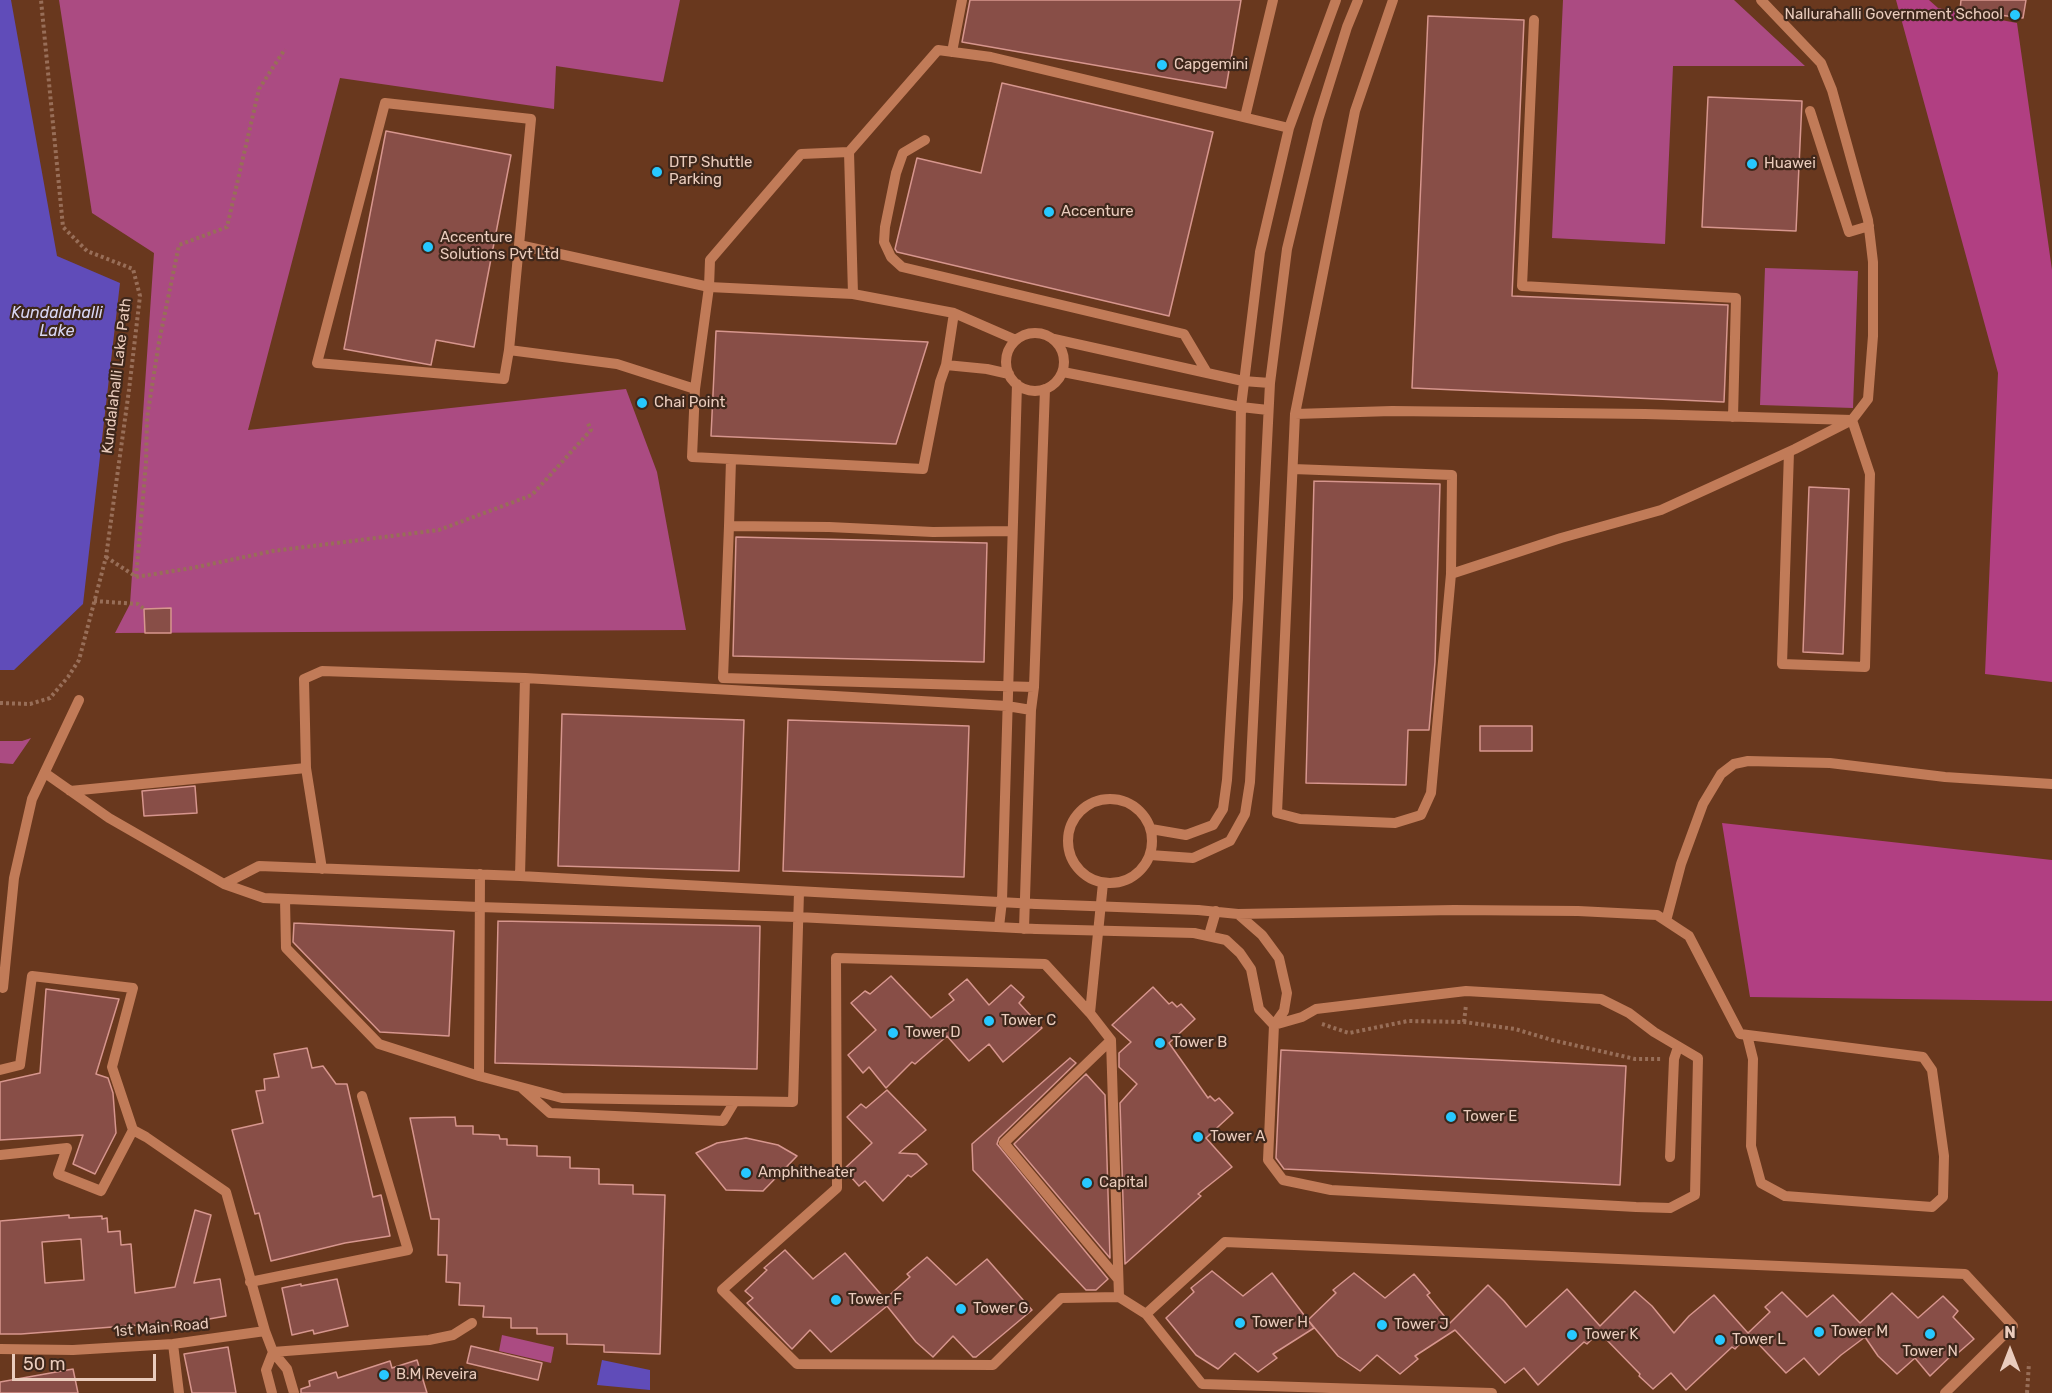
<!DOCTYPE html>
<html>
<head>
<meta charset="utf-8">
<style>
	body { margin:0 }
	#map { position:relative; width:2052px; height:1393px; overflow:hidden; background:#69381e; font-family:Rubik,sans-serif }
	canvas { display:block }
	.north { position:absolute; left:1980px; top:1321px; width:60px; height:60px; -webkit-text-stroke:4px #3e271b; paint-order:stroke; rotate:0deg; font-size:16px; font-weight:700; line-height:24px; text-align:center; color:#eaccbd }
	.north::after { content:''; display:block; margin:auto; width:21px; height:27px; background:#eaccbd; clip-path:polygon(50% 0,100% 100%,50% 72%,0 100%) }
	.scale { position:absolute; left:12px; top:1354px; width:144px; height:27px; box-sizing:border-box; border:3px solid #eaccbd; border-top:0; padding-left:8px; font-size:18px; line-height:21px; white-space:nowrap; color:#eaccbd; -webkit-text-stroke:4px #3e271b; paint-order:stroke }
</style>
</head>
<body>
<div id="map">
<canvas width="2052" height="1393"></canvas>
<div class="north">N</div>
<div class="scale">50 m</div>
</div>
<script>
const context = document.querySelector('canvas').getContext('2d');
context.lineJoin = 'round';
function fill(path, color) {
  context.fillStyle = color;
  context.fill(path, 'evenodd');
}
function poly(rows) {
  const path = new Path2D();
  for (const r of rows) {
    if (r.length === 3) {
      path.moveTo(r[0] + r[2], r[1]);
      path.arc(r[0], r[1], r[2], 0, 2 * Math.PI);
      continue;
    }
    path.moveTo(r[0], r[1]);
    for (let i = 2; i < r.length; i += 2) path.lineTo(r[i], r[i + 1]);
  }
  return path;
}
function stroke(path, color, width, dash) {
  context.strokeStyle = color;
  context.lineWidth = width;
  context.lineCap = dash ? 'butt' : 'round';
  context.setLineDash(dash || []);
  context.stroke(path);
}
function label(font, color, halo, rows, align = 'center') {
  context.font = font + ' Rubik,sans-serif';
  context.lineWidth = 4.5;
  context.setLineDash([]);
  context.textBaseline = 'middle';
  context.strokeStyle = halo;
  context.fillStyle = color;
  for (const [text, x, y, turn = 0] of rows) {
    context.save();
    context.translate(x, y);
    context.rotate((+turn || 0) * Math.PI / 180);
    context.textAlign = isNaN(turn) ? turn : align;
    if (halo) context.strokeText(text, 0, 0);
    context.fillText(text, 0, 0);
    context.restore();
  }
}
fill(poly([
	[59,0,680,0,663,82,556,66,554,109,340,78,248,430,626,389,657,472,686,630,115,633,130,604,154,253,92,213],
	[1563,0,1734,0,1805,66,1673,66,1665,244,1552,238],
	[1765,268,1858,271,1853,408,1760,405],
	[31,738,13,764,0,763,0,741,22,741],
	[502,1335,554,1347,551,1363,499,1351]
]), '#ab4b82');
fill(poly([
	[1896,0,1929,0,1938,8,2017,23,2052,270,2052,682,1985,674,1998,373],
	[1722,823,2052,860,2052,1001,1750,997]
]), '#b13f82');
fill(poly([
	[0,0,11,0,57,256,120,283,83,604,14,670,0,670],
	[602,1360,650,1370,650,1390,597,1385]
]), '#604cb9');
const building = poly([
	[970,0,1241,0,1226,88,962,42,970,0],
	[1961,0,2026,0,2023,18,1960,10,1961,0],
	[1428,16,1524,20,1512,296,1728,305,1724,402,1412,388,1428,16],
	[1002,83,1213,132,1169,316,897,252,895,249,917,158,981,173,1002,83],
	[1708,97,1802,101,1796,231,1702,227,1708,97],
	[386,131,511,155,474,347,436,340,431,365,344,349,386,131],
	[716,331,928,342,896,444,711,436,716,331],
	[1314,481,1440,484,1435,662,1429,730,1408,730,1406,785,1306,783,1314,481],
	[1809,487,1849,489,1843,654,1803,652,1809,487],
	[736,537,987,543,984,662,733,656,736,537],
	[171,608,171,633,145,633,144,609,171,608],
	[562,714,744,720,739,871,558,866,562,714],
	[788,720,969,726,964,877,783,871,788,720],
	[1480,726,1532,726,1532,751,1480,751,1480,726],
	[195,786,197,813,144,816,142,791,195,786],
	[498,921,760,926,757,1069,495,1063,498,921],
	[294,923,454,931,449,1036,380,1032,293,942,294,923],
	[891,976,931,1018,954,1000,949,994,967,979,989,1005,1011,985,1024,997,1019,1003,1042,1028,1003,1062,989,1044,969,1061,947,1036,915,1064,912,1062,886,1088,869,1067,863,1073,848,1055,876,1030,851,1003,865,991,870,994,891,976],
	[1153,987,1169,1004,1172,1002,1177,1007,1181,1004,1195,1019,1169,1043,1208,1098,1210,1096,1215,1101,1219,1098,1233,1113,1206,1138,1232,1167,1198,1194,1201,1196,1125,1264,1120,1103,1137,1084,1119,1067,1119,1053,1131,1042,1112,1025,1153,987],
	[46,989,119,999,96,1074,108,1078,113,1093,116,1133,95,1174,73,1164,83,1135,0,1140,0,1082,40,1073,46,989],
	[307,1048,312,1068,323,1066,336,1084,347,1084,373,1197,381,1195,390,1236,345,1243,271,1261,259,1213,255,1214,232,1130,263,1123,256,1091,265,1090,264,1079,279,1077,274,1054,307,1048],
	[1281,1050,1626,1066,1620,1185,1284,1169,1276,1158,1281,1050],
	[1070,1058,1076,1063,999,1138,997,1144,1108,1279,1096,1290,1086,1290,973,1170,972,1144,1070,1058],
	[1086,1074,1105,1095,1110,1258,1014,1144,1086,1074],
	[887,1090,926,1130,899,1153,917,1154,927,1164,911,1177,908,1175,883,1201,865,1181,859,1186,844,1169,872,1143,847,1117,861,1104,866,1108,887,1090],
	[455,1117,456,1126,473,1126,473,1134,499,1135,500,1139,507,1139,507,1145,537,1146,537,1156,570,1157,570,1168,599,1169,599,1184,633,1185,633,1194,665,1195,660,1354,604,1352,604,1345,567,1344,567,1334,537,1334,537,1328,511,1328,511,1318,483,1317,484,1306,459,1305,460,1283,446,1282,447,1255,438,1255,439,1219,431,1219,410,1118,455,1117],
	[746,1138,778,1145,797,1156,763,1191,726,1190,696,1153,717,1143,746,1138],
	[195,1210,211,1215,194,1283,220,1279,226,1316,153,1329,152,1324,21,1334,0,1334,0,1221,69,1215,69,1218,102,1216,102,1219,107,1218,108,1232,120,1231,121,1245,131,1244,135,1293,175,1287,195,1210],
	[81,1239,84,1280,45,1283,42,1242,81,1239],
	[785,1250,813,1279,845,1253,885,1299,910,1277,907,1274,927,1257,956,1285,987,1259,1032,1310,976,1357,973,1357,953,1336,933,1357,916,1342,887,1306,831,1352,810,1330,792,1349,747,1303,753,1298,745,1291,767,1270,764,1268,785,1250],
	[1212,1271,1243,1296,1272,1273,1314,1328,1273,1354,1277,1358,1258,1372,1235,1353,1218,1369,1196,1355,1166,1318,1194,1292,1191,1288,1212,1271],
	[1354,1273,1385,1298,1414,1274,1430,1293,1427,1295,1450,1323,1488,1285,1504,1301,1526,1327,1567,1289,1600,1326,1635,1291,1652,1306,1674,1333,1689,1316,1714,1295,1748,1333,1770,1312,1765,1307,1782,1292,1807,1317,1833,1295,1860,1323,1892,1293,1918,1318,1943,1296,1958,1311,1953,1317,1974,1339,1958,1353,1956,1351,1930,1376,1915,1358,1897,1374,1878,1356,1865,1337,1841,1355,1819,1375,1804,1358,1786,1373,1749,1334,1735,1349,1732,1347,1686,1390,1671,1373,1653,1389,1639,1376,1640,1374,1599,1332,1587,1344,1584,1342,1538,1385,1524,1368,1505,1383,1455,1330,1415,1356,1418,1359,1400,1374,1377,1355,1360,1371,1338,1356,1308,1320,1336,1293,1333,1290,1354,1273],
	[337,1279,348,1326,314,1334,313,1330,292,1335,282,1288,301,1284,301,1286,337,1279],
	[471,1346,542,1363,538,1380,467,1363,471,1346],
	[228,1347,236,1393,192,1393,184,1354,228,1347],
	[417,1360,427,1393,301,1393,301,1389,310,1386,309,1381,336,1372,338,1378,390,1361,392,1368,417,1360],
	[73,1369,78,1393,0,1393,0,1382,73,1369]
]);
fill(building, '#884e47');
stroke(building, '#d7968e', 1.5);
stroke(poly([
	[106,557,135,576],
	[136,577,146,463,147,418,159,342,179,245,227,227,259,89,285,49],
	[136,577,192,568,273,551,439,530,532,495,591,430,587,421],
	[94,601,138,604,144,609],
	[0,703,30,704,50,698,68,677,79,660,106,557,129,390,140,296,133,269,87,251,63,227,41,0],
	[1464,1022,1466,1005],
	[1322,1024,1349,1033,1408,1021,1464,1022,1515,1029,1552,1040,1635,1059,1661,1059],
	[2027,1393,2029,1363]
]), '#986e58', 4, [3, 3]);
stroke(poly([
	[1393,0,1355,111,1295,414,1392,411,1645,414,1852,420,1870,474,1865,667,1782,664,1789,452],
	[1534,20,1522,286,1736,298,1733,417],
	[952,52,962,0],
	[1810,111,1849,232,1869,226],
	[1245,117,1273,0],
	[925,140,903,153,896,173,885,227,884,242,891,257,902,267,1184,334,1206,371],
	[853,294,849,152,938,50,991,57,1289,128],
	[954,313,946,365,940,382,923,469,692,457,695,389,617,364,509,350,504,379,317,363,385,103,531,119,519,245,709,287,853,294,954,313,1016,340],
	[1035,362,29],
	[1054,339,1243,381,1270,383],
	[509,350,519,245],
	[946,365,987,369,1009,374],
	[1063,372,1241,407,1268,410],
	[695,389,709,287,710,260,801,154,849,152],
	[1293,469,1452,475,1451,574,1431,793,1421,815,1395,823,1300,819,1277,813,1295,414],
	[729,526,731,460],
	[1012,531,933,532,829,527,729,526,723,678,1034,687],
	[1451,574,1561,538,1661,510,1795,449,1852,420,1868,399,1873,336,1873,262,1868,220,1832,90,1821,63,1761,0],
	[45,773,109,818,224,884,264,898,479,907,797,917,1036,929],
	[70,791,306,768],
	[1110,841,42],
	[1151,829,1186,835,1213,825,1223,809,1227,780,1238,598,1241,407,1260,252,1289,128,1336,0],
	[1150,855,1193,858,1230,841,1245,814,1250,782,1270,383,1287,249,1318,120,1347,27,1358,0],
	[322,869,306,768,304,679,322,671,525,678,1007,706,1031,710],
	[480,874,479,1076,562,1098,793,1102,799,892],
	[520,876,525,678],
	[224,884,259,866,520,876,1036,904],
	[285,899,286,948,379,1044,479,1076],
	[1198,910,1238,914,1262,935,1279,958,1287,993,1284,1011,1274,1025,1268,1160,1283,1180,1331,1190,1636,1207,1670,1208,1695,1195,1698,1058,1654,1032,1629,1013,1601,999,1466,991,1316,1009,1302,1017,1274,1025],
	[1238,914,1454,910,1578,911,1657,915,1689,936,1740,1034,1923,1057,1932,1070,1944,1156,1943,1197,1932,1207,1785,1196,1761,1183,1751,1146,1753,1059,1747,1035],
	[1666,921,1681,864,1703,804,1721,774,1734,764,1748,761,1830,763,1945,777,2052,784],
	[999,927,1002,901,1017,384],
	[1024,929,1031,710,1034,687,1045,389],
	[1194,933,1226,940,1240,953,1251,969,1259,1009,1274,1025],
	[1209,935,1216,911],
	[3,988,14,878,32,799,79,700],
	[1090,1013,1103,883],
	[1111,1040,1004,1143,1118,1279],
	[0,1070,20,1065,32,976,133,988,112,1067,133,1130,146,1137,226,1192,265,1331],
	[523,1089,550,1113,723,1121,735,1101],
	[0,1155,67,1148,58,1174,101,1191,133,1130],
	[1670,1157,1674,1059,1678,1047],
	[250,1282,408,1250,362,1096],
	[1119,1297,1111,1040,1090,1013,1045,964,836,958,837,1188,722,1290,797,1364,993,1365,1061,1298,1119,1297,1146,1314,1202,1384,1492,1393],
	[1146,1314,1225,1242,1965,1274,2013,1326,1945,1393],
	[173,1344,179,1393],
	[0,1349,73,1350,173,1344,265,1331,273,1352,287,1369,294,1393],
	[273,1352,429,1340,453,1335,472,1323],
	[272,1393,266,1370,273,1352]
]), '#c17b58', 10);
stroke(poly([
	[1036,904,1198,910],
	[1036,929,1194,933]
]), '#c17b58', 10);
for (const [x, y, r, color] of [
	[2015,15,6,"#27c8ff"],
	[1162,65,6,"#27c8ff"],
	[1752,164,6,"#27c8ff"],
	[657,172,6,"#27c8ff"],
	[1049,212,6,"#27c8ff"],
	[428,247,6,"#27c8ff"],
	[642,403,6,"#27c8ff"],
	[989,1021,6,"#27c8ff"],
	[893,1033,6,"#27c8ff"],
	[1160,1043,6,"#27c8ff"],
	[1451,1117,6,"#27c8ff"],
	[1198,1137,6,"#27c8ff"],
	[746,1173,6,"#27c8ff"],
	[1087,1183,6,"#27c8ff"],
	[836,1300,6,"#27c8ff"],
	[961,1309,6,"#27c8ff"],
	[1240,1323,6,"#27c8ff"],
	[1382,1325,6,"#27c8ff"],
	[1819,1332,6,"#27c8ff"],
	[1930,1334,6,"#27c8ff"],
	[1572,1335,6,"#27c8ff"],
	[1720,1340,6,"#27c8ff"],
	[384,1375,6,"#27c8ff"]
]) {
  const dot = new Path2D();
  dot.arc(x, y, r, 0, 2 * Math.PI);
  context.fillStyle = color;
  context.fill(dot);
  stroke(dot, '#3e271b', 2);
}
label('15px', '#eaccbd', '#3e271b', [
	["Nallurahalli Government School",2003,15,"right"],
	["Capgemini",1174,65],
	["DTP Shuttle",669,163],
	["Parking",669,180],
	["Huawei",1764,164],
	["Accenture",1061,212],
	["Accenture",440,238],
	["Solutions Pvt Ltd",440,255],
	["Chai Point",654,403],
	["Tower C",1001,1021],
	["Tower D",905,1033],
	["Tower B",1172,1043],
	["Tower E",1463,1117],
	["Tower A",1210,1137],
	["Amphitheater",758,1173],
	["Capital",1099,1183],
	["Tower F",848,1300],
	["Tower G",973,1309],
	["Tower H",1252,1323],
	["Tower J",1394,1325],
	["Tower M",1831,1332],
	["Tower K",1584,1335],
	["Tower L",1732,1340],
	["Tower N",1930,1352,"center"],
	["B.M Reveira",396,1375]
], 'left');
label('15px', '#eaccbd', '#3e271b', [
	["Kundalahalli Lake Path",117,376,-83],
	["1st Main Road",161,1328,-5]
]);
label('italic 16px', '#d8d6f3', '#3e271b', [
	["Kundalahalli",57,313],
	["Lake",57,331]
]);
</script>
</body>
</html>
